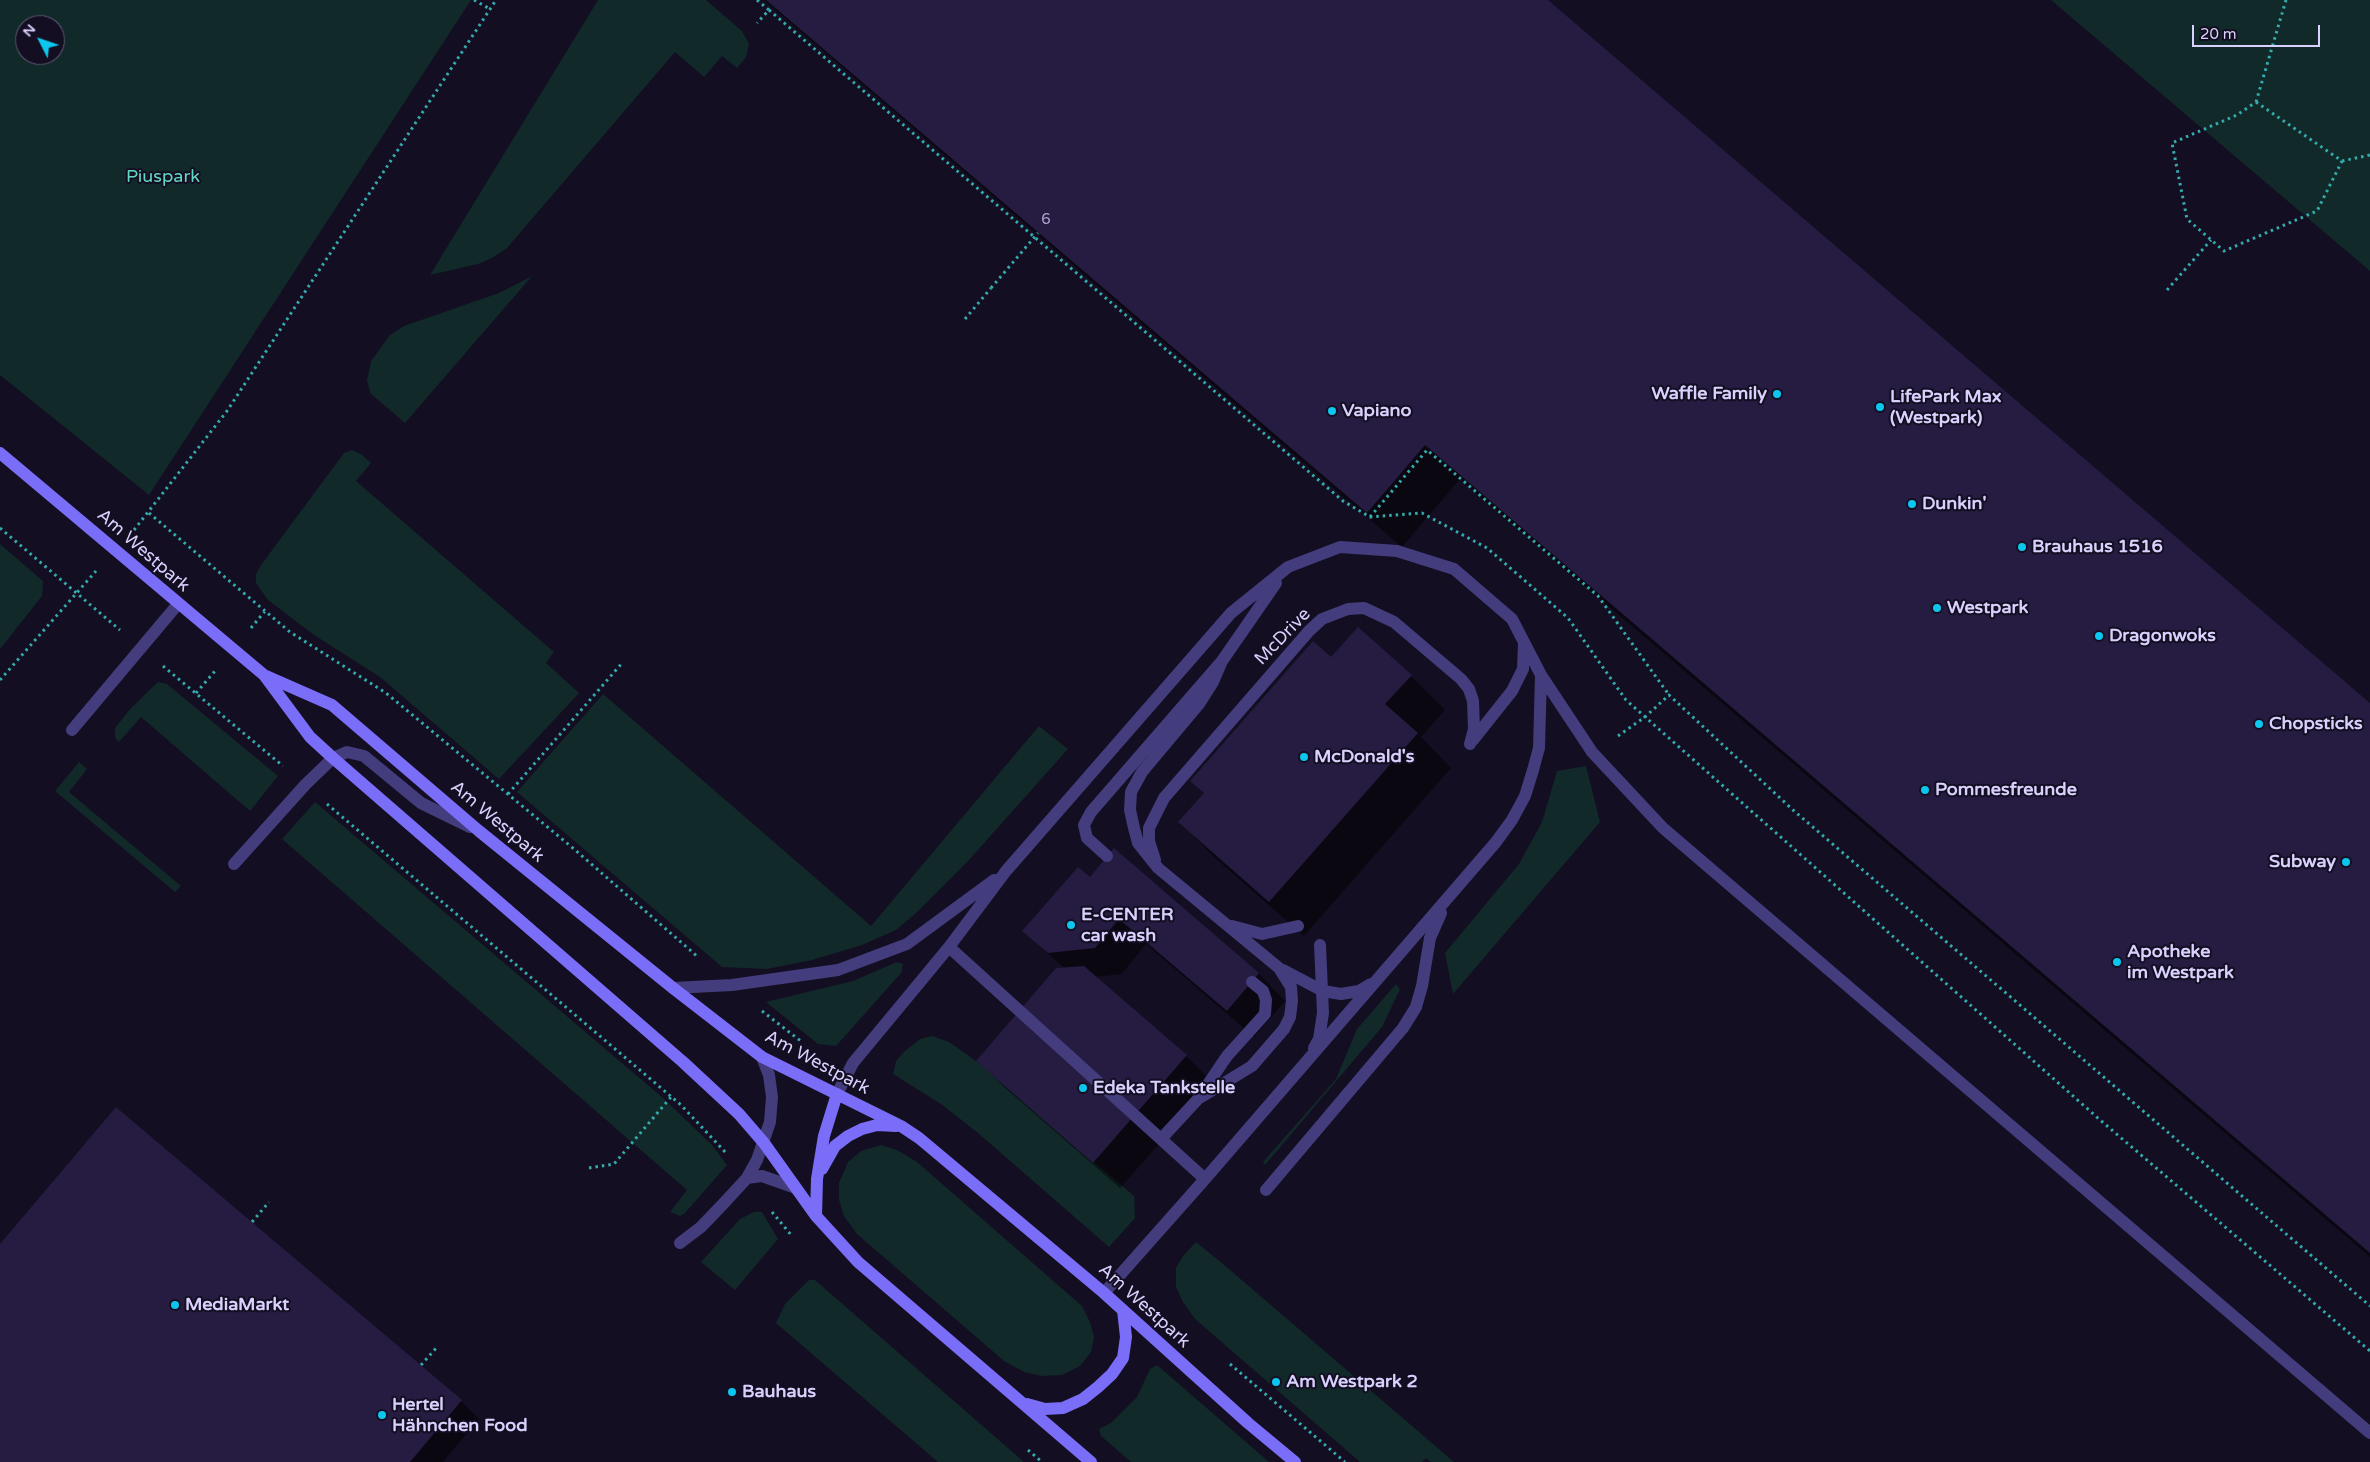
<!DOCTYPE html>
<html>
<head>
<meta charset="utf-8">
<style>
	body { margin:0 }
	#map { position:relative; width:2370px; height:1462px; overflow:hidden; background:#130e21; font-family:"Varela Round",sans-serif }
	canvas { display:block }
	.north { position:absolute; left:15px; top:15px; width:50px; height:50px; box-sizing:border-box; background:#130e21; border:1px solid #625c79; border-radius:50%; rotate:311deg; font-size:14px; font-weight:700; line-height:20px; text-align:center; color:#d9d1fd }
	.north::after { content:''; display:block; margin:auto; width:18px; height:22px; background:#0cc6ed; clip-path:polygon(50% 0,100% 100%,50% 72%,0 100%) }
	.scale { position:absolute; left:2192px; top:25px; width:128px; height:22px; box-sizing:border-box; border:2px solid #d9d1fd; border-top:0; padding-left:6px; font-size:15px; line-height:18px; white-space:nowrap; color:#d9d1fd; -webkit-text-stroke:4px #130e21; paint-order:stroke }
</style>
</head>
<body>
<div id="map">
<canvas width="2370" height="1462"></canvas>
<div class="north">N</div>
<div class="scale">20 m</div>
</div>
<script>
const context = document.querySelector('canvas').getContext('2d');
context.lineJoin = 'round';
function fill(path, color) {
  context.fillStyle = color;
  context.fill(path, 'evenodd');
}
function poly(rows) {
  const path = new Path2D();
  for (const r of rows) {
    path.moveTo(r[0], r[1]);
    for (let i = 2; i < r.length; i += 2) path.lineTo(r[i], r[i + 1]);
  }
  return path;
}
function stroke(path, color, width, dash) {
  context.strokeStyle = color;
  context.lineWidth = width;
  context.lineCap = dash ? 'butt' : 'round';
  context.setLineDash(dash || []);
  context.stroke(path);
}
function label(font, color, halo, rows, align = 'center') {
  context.font = font + ' "Varela Round",sans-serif';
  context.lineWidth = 4;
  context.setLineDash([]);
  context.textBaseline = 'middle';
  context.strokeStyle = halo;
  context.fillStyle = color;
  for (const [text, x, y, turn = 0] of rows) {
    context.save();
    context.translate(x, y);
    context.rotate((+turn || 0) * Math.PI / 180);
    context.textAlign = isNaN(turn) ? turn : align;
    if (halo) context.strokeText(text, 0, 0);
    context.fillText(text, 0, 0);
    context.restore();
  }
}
fill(poly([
	[0,0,471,0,149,495,0,375],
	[25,25,55,25,55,55,25,55],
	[598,0,706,0,742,31,749,44,746,57,737,68,722,56,704,77,675,52,507,248,492,258,478,264,430,275],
	[2051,0,2370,0,2370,271],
	[532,276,405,423,371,394,367,381,371,361,390,335,404,326,499,293],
	[352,450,361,454,371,463,356,481,554,652,546,663,579,693,499,779,380,677,314,635,268,600,256,583,256,574,261,565,344,453],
	[0,544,43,581,42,596,0,649],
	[158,682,167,684,278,776,250,811,141,717,119,742,115,738,115,728,131,708],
	[603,694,871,926,1039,726,1068,749,968,861,916,913,896,930,862,945,812,960,767,969,722,967,517,792],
	[79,762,87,769,69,792,181,886,175,892,55,791],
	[1586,766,1600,822,1453,994,1445,953,1519,864,1542,822,1557,771],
	[315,802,663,1098,712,1145,727,1165,685,1213,680,1216,670,1212,687,1190,282,839],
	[897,962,903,964,901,973,836,1046,818,1044,766,1002,853,981],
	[1396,984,1400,989,1382,1027,1265,1165,1263,1162,1336,1079,1357,1029],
	[932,1036,949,1042,976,1061,1134,1196,1135,1218,1109,1247,978,1133,941,1104,893,1074,896,1061,905,1051,920,1039],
	[881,1145,897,1150,917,1162,1082,1306,1090,1322,1094,1337,1091,1352,1080,1366,1062,1375,1042,1376,1024,1372,1004,1361,857,1234,844,1216,839,1200,839,1183,848,1162,861,1151],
	[754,1212,762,1212,778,1239,735,1290,701,1262,740,1219],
	[1196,1242,1223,1264,1454,1462,1431,1462,1426,1458,1422,1462,1360,1462,1195,1319,1183,1302,1176,1287,1176,1268,1183,1256],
	[809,1280,815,1280,1024,1462,938,1462,776,1323,785,1304],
	[1157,1365,1269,1462,1131,1462,1101,1436,1099,1429,1111,1423,1137,1397,1150,1369]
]), '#12292a');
fill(poly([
	[764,0,1546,0,2370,704,2370,1257,1460,479,1402,547],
	[1331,659,1411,676,1445,710,1421,737,1451,768,1304,936,1214,857,1180,822,1205,794,1192,781],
	[1114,850,1259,974,1285,1001,1254,1037,1146,944,1122,974,1095,977,1186,1056,1213,1083,1120,1188,1004,1087,978,1060,1064,968,1024,931,1090,879],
	[0,1246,461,1401,479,1419,443,1462,0,1462]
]), '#0007');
fill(poly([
	[766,0,1548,0,2370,703,2370,1253,1425,445,1367,513],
	[1358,627,1412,675,1385,704,1418,733,1269,902,1178,822,1204,793,1190,781,1313,641,1331,657],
	[1114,848,1259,973,1227,1011,1119,919,1095,948,1048,953,1022,931,1078,867,1090,877],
	[1084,966,1187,1055,1093,1163,976,1061,1056,968],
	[116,1107,462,1400,410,1462,0,1462,0,1244]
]), '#261b41');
stroke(poly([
	[474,0,490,9],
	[757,0,769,10,757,23],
	[769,10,1343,501,1370,517,1422,513,1487,548,1568,618,1626,700,2099,1119,2370,1351],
	[2256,102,2342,161,2317,211,2224,251,2187,219,2172,143,2237,115,2256,102],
	[2256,102,2286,0],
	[2342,161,2370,155],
	[2167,290,2211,240],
	[965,319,991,288],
	[149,513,265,611],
	[1370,517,1427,450,1598,596,1669,695],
	[0,528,120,630],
	[134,530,227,411,496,0],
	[251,628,265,611,290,632,386,693,574,849,698,957],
	[163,666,283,766],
	[0,680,96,571],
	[196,693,215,671],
	[1618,736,1645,717,1669,695,1793,810,2370,1306],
	[508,794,623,662],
	[327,804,681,1105,727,1154],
	[762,1011,802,1042],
	[589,1168,614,1164,671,1097],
	[772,1212,792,1236],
	[252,1222,269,1202],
	[1230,1364,1345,1462],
	[421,1365,438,1346],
	[1028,1450,1042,1462]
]), '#34abad', 3, [2.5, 4]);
stroke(poly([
	[72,730,178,604],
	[1473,740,1512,691,1523,669,1524,642],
	[1107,856,1087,838,1084,825,1091,812,1222,661,1276,583],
	[1155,860,1149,841,1149,828,1164,798,1309,631,1322,619,1348,609,1364,608,1394,622,1461,679,1469,689,1473,701,1474,729,1470,744],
	[234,864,305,785,333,758,347,752,364,756,421,803,470,827],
	[1232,926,1262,934,1298,926],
	[949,947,1205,1179],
	[1283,970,1323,991,1341,994,1359,991,1371,984],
	[673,988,732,985,838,970,907,944,994,880],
	[1314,1048,1319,1039,1323,1013,1320,945],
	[837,1094,853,1063,949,947,1006,871,1231,613,1288,567,1340,547,1397,551,1454,569,1512,619,1541,675,1592,752,1663,828,2370,1433],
	[1198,1099,1252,1066,1284,1029,1290,1017,1292,1001,1291,987,1279,968,1158,868,1138,843,1134,828,1130,810,1131,792,1142,772,1199,704,1213,682,1222,661],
	[1161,1139,1198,1099,1227,1056,1265,1014,1266,1000,1263,991,1252,982],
	[747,1178,762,1176,796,1188],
	[1266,1190,1403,1028,1416,1007,1422,986,1430,938,1441,913],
	[680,1243,701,1227,724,1203,747,1178,757,1160,770,1122,772,1097,769,1075,762,1057],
	[1104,1293,1205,1179,1496,842,1512,820,1525,796,1533,770,1539,748,1541,675]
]), '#433c7d', 12);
stroke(poly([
	[0,453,264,675,310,737,333,758,683,1062,739,1114,764,1143,816,1216,858,1262,1091,1462],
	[266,676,332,705,479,831,673,988,762,1057,901,1126,919,1138,1104,1293,1248,1423,1295,1462],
	[822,1169,835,1146,848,1136,862,1129,877,1125,896,1126],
	[816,1216,817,1179,824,1136,837,1094],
	[1027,1404,1045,1409,1063,1408,1083,1399,1098,1387,1112,1374,1123,1358,1126,1337,1123,1310]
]), '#7a6df7', 12);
stroke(poly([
	[991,288,1038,233]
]), '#34abad', 3, [2.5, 4]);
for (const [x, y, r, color] of [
	[1777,394,5,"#0cc6ed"],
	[1880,407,5,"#0cc6ed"],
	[1332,411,5,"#0cc6ed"],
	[1912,504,5,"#0cc6ed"],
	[2022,547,5,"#0cc6ed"],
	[1937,608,5,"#0cc6ed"],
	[2099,636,5,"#0cc6ed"],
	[2259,724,5,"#0cc6ed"],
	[1304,757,5,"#0cc6ed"],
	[1925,790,5,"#0cc6ed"],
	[2346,862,5,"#0cc6ed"],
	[1071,925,5,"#0cc6ed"],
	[2117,962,5,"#0cc6ed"],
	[1083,1088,5,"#0cc6ed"],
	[175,1305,5,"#0cc6ed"],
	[1276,1382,5,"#0cc6ed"],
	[732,1392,5,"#0cc6ed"],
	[382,1415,5,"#0cc6ed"]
]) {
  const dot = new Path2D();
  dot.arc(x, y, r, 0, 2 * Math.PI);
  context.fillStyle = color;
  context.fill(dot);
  stroke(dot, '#130e21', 2);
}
label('15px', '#aca4ce', null, [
	["6",1046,220]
]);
label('18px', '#61d8c3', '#130e21', [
	["Piuspark",163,177]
]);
label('bold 18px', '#d9d1fd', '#130e21', [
	["Waffle Family",1767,394,"right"],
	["LifePark Max",1890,397],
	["(Westpark)",1890,418],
	["Vapiano",1342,411],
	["Dunkin'",1922,504],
	["Brauhaus 1516",2032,547],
	["Westpark",1947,608],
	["Dragonwoks",2109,636],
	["Chopsticks",2269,724],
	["McDonald's",1314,757],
	["Pommesfreunde",1935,790],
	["Subway",2336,862,"right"],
	["E-CENTER",1081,915],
	["car wash",1081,936],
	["Apotheke",2127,952],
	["im Westpark",2127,973],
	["Edeka Tankstelle",1093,1088],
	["MediaMarkt",185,1305],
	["Am Westpark 2",1286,1382],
	["Bauhaus",742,1392],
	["Hertel",392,1405],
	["Hähnchen Food",392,1426]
], 'left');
label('18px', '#d9d1fd', '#130e21', [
	["Am Westpark",143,551,41],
	["McDrive",1283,637,-46],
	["Am Westpark",497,822,40],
	["Am Westpark",817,1063,28],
	["Am Westpark",1144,1306,42]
]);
</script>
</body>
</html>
